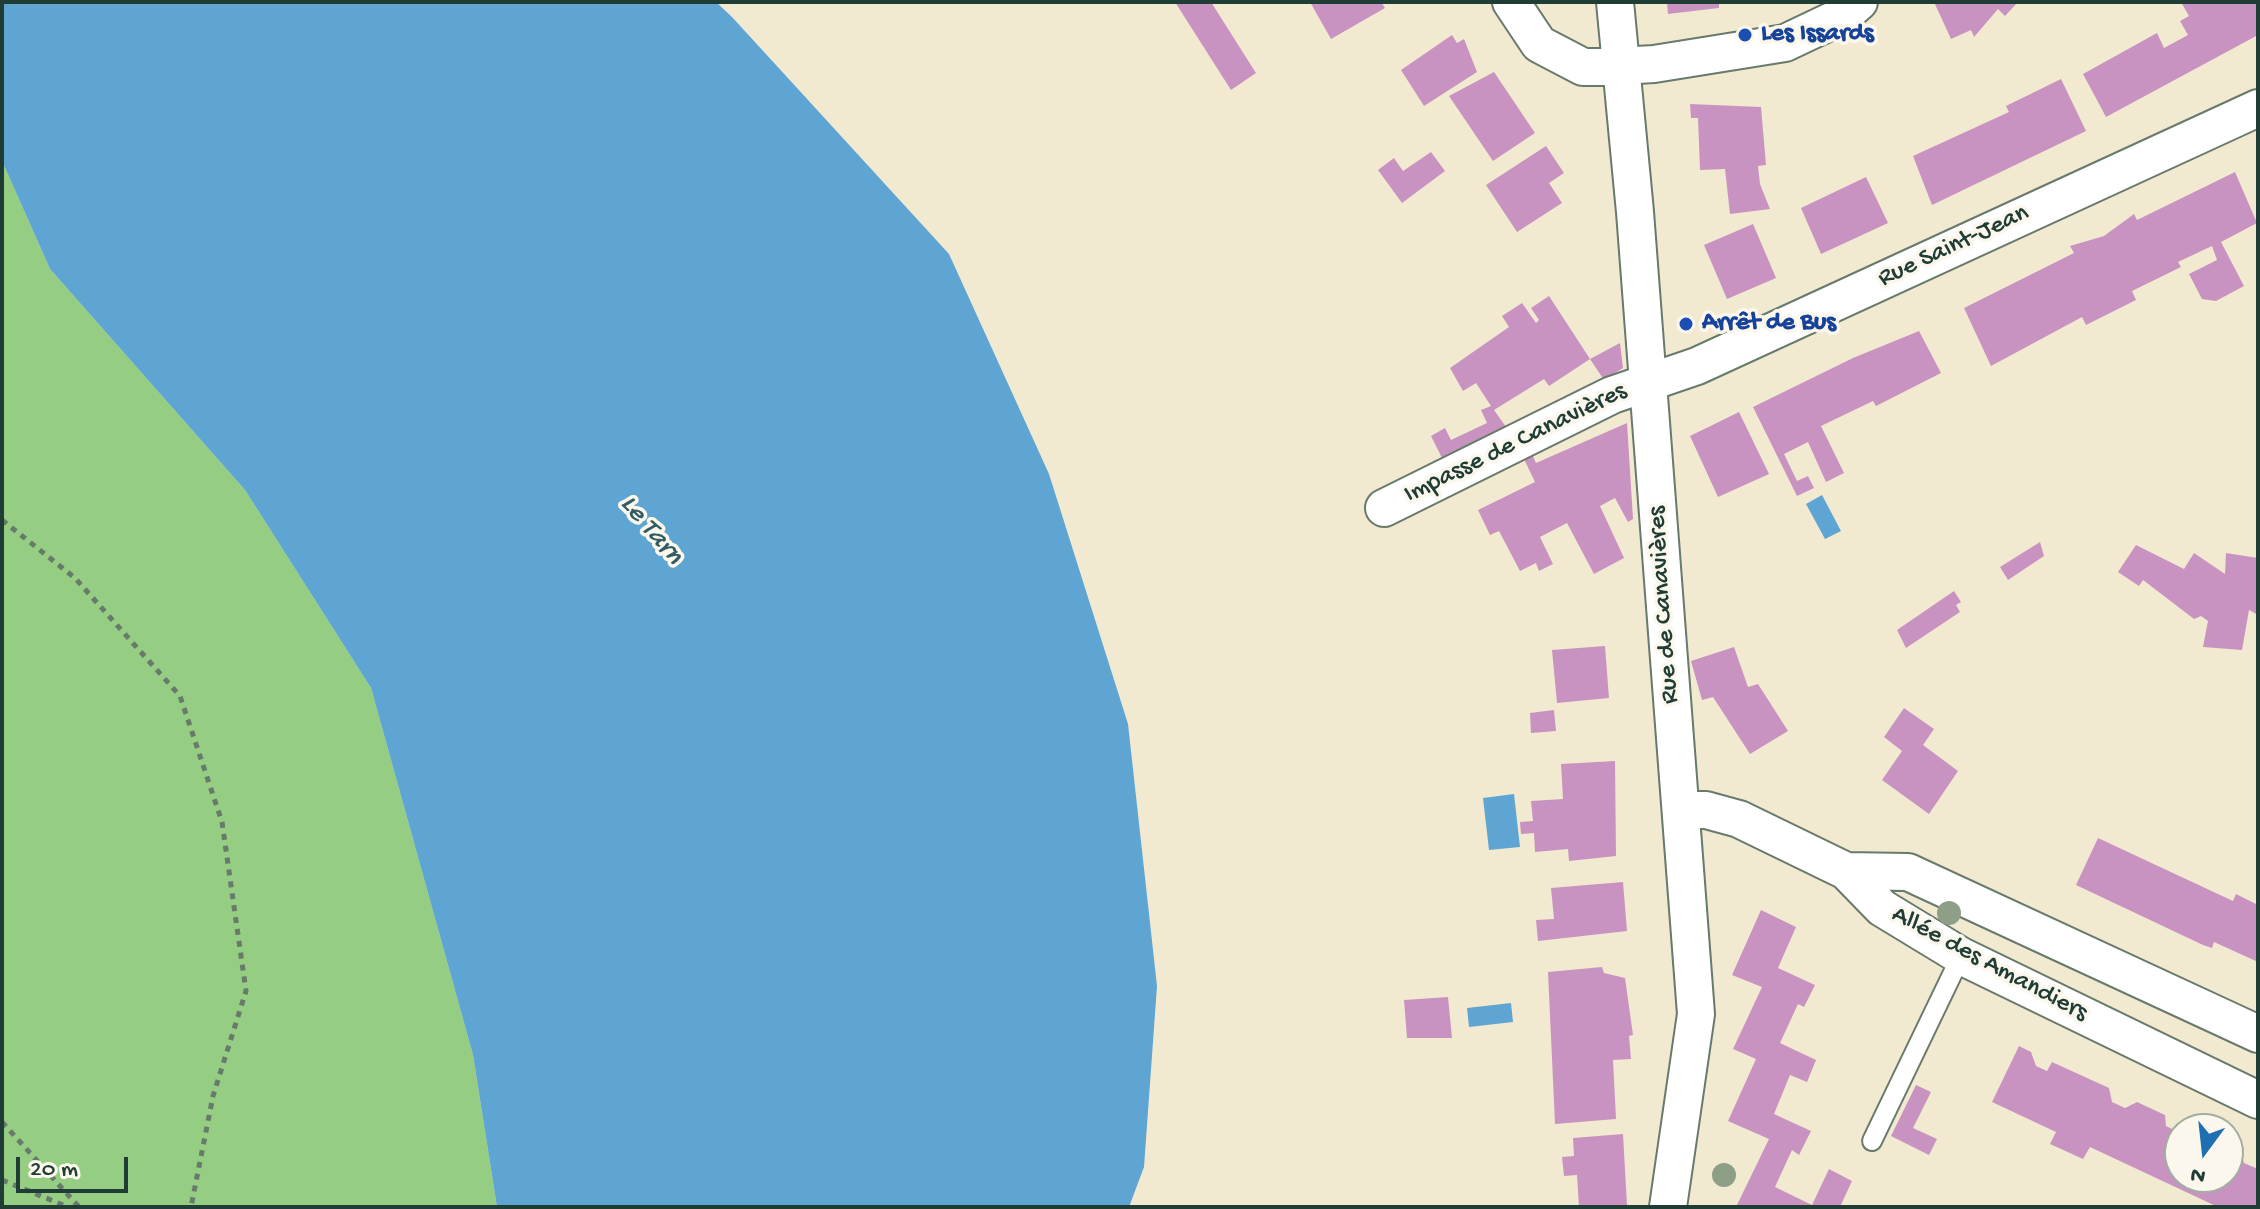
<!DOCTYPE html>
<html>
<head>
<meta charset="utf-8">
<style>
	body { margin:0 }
	#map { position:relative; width:2260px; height:1209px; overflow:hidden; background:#f1ead1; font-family:"Gochi Hand",sans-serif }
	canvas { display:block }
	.frame { position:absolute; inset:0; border:4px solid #1f3d34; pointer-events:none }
	.north { position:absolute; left:2164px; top:1113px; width:80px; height:80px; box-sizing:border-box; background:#fbf7ec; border:2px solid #a3ada2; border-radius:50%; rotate:195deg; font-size:22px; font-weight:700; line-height:32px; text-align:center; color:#1f3d34 }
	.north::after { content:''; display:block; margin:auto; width:28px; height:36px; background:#1f6fb2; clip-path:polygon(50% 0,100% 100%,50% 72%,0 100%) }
	.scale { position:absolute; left:16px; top:1157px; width:112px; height:36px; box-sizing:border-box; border:4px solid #1f3d34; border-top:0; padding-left:10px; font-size:24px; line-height:28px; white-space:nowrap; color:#1f3d34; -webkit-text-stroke:6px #fbf7ec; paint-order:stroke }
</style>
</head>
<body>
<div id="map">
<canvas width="2260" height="1209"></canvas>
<div class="frame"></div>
<div class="north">N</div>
<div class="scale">20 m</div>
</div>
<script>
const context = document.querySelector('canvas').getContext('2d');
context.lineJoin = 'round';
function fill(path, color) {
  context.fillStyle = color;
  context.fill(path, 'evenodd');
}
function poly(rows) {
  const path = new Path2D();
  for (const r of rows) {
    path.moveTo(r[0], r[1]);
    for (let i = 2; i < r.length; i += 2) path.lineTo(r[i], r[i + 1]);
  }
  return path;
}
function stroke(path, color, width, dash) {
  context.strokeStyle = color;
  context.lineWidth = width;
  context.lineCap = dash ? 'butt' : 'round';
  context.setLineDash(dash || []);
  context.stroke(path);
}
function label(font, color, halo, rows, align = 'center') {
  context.font = font + ' "Gochi Hand",sans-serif';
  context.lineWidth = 7;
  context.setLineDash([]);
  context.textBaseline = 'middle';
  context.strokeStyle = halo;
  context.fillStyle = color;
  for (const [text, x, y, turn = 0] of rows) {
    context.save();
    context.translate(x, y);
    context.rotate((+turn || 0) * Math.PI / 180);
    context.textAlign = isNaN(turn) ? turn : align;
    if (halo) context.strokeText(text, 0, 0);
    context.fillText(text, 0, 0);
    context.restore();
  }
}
fill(poly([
	[2,161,50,269,245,490,371,688,473,1055,497,1207,2,1207]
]), '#95ce82');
fill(poly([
	[2,2,716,2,732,17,949,254,1049,474,1128,724,1157,986,1144,1167,1129,1207,497,1207,473,1055,371,688,245,490,50,269,2,161],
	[1822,495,1841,531,1825,539,1806,504],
	[1514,794,1520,847,1489,850,1483,798],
	[1511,1003,1513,1022,1469,1027,1467,1008]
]), '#5ea5d4');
fill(poly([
	[1175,2,1211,2,1256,73,1231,90],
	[1310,2,1381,2,1385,8,1331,39],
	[1667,2,1719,2,1719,8,1668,14],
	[1934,2,2018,2,2005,16,1998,9,1974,37,1971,30,1951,39],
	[2181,2,2258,2,2258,35,2106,117,2083,74,2157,33,2164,48,2188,35,2180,21,2189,16],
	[1452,35,1457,43,1464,39,1477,72,1424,106,1401,70],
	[1494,72,1535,133,1493,161,1449,96],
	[2061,79,2086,131,1932,205,1913,156,2009,112,2006,106],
	[1690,104,1761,107,1766,165,1758,166,1760,184,1770,209,1730,214,1725,169,1700,170,1698,118,1691,118],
	[1546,146,1564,173,1549,183,1562,203,1517,232,1486,185],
	[1431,152,1445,171,1402,203,1378,170,1394,158,1403,171],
	[2235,172,2257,223,2221,242,2244,286,2216,301,2202,299,2189,274,2217,260,2212,246,2178,262,2181,267,2132,291,2136,300,2086,325,2082,317,1991,366,1964,308,2074,253,2070,246,2104,236,2134,214,2137,220],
	[1866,177,1888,223,1821,254,1801,208],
	[1753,224,1776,278,1727,299,1704,245],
	[1549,296,1590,359,1549,386,1544,379,1494,410,1509,431,1444,462,1431,436,1445,428,1451,440,1487,423,1481,410,1491,406,1476,383,1463,391,1450,368,1509,327,1502,316,1522,303,1536,323,1539,320,1531,308],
	[1919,331,1941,373,1876,406,1873,401,1821,426,1844,473,1826,482,1808,442,1784,454,1797,481,1808,476,1814,488,1797,496,1753,407,1853,358],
	[1620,343,1623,368,1604,380,1590,359],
	[1739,412,1769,474,1718,497,1690,436],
	[1627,423,1633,519,1628,522,1615,498,1600,506,1624,558,1594,574,1567,523,1540,537,1553,564,1539,571,1536,563,1520,571,1499,531,1490,535,1478,510,1535,482,1524,459,1532,454,1536,463],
	[2040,542,2044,556,2008,580,2000,567],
	[2136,545,2184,569,2194,553,2225,574,2226,553,2258,558,2258,615,2249,610,2242,650,2203,647,2208,621,2201,616,2194,619,2143,580,2139,586,2118,572],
	[1954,591,1961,602,1956,605,1960,612,1906,648,1897,630],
	[1605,646,1609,698,1557,703,1552,650],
	[1734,647,1748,687,1758,684,1788,731,1750,754,1713,697,1702,700,1691,661],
	[1904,708,1934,729,1923,745,1958,771,1929,814,1882,780,1902,751,1884,737],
	[1554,710,1556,731,1531,733,1530,713],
	[1615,761,1616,856,1569,861,1568,849,1535,852,1534,833,1521,834,1520,822,1533,821,1531,801,1563,799,1561,764],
	[2098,838,2233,901,2236,894,2258,905,2258,962,2214,942,2212,948,2203,945,2076,885],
	[1623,882,1627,931,1538,941,1536,920,1554,919,1551,888],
	[1761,910,1796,927,1778,968,1815,985,1804,1007,1798,1004,1780,1043,1816,1060,1807,1082,1790,1075,1774,1114,1811,1131,1799,1155,1792,1150,1775,1187,1812,1205,1829,1169,1852,1181,1840,1207,1736,1207,1769,1139,1728,1121,1756,1059,1733,1049,1762,987,1732,975],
	[1602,967,1604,973,1625,978,1633,1035,1629,1036,1631,1059,1613,1060,1616,1119,1555,1124,1548,972],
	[1448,997,1452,1038,1407,1038,1404,1000],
	[2019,1046,2031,1052,2036,1066,2047,1071,2052,1062,2109,1088,2112,1102,2125,1108,2137,1102,2165,1115,2166,1126,2180,1133,2180,1177,2228,1177,2228,1144,2240,1149,2244,1163,2258,1169,2258,1207,2218,1207,2090,1147,2083,1159,2050,1144,2056,1132,1992,1102],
	[1916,1085,1931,1092,1913,1128,1937,1139,1929,1155,1891,1136],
	[1623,1134,1627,1205,1579,1207,1577,1175,1564,1176,1562,1157,1574,1156,1573,1138]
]), '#c993c1');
const lane = poly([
	[1872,1141,1961,956]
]);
const street = poly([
	[1511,2,1539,44,1583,67,1602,67,1654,64,1785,43,1844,15,1859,2],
	[1615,2,1635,212,1696,1014,1668,1207],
	[1384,508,1612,395,1697,366,2258,108],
	[1682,810,1706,810,1739,819,1846,871,1882,908,1961,956,2258,1100],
	[1846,871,1908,872,2258,1034]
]);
stroke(lane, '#687a6b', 22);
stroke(street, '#687a6b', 40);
stroke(poly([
	[2,520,75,578,180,696,222,822,246,991,213,1096,191,1207],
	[2,1122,79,1207],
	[2,1180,68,1207]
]), '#687a6b', 5, [6, 6]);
stroke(lane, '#fff', 18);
stroke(street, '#fff', 36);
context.fillStyle = '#8d9f86';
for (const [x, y] of [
	[1949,913],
	[1724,1175]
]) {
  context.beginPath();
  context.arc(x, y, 12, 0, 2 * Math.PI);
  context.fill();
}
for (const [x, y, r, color] of [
	[1745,35,8,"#1a4fb4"],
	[1686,324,8,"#1a4fb4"]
]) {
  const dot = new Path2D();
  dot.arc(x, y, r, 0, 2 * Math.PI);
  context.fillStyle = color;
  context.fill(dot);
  stroke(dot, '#fbf7ec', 3);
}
label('bold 26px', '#164399', '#fbf7ec', [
	["Les Issards",1761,35],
	["Arrêt de Bus",1702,324]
], 'left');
label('26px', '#1f3d34', '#fbf7ec', [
	["Rue Saint-Jean",1954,247,-25],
	["Impasse de Canavières",1516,444,-26],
	["Rue de Canavières",1665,605,-94],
	["Allée des Amandiers",1989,965,28]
]);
label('italic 28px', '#325c64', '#fbf7ec', [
	["Le Tarn",650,531,50]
]);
</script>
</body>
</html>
